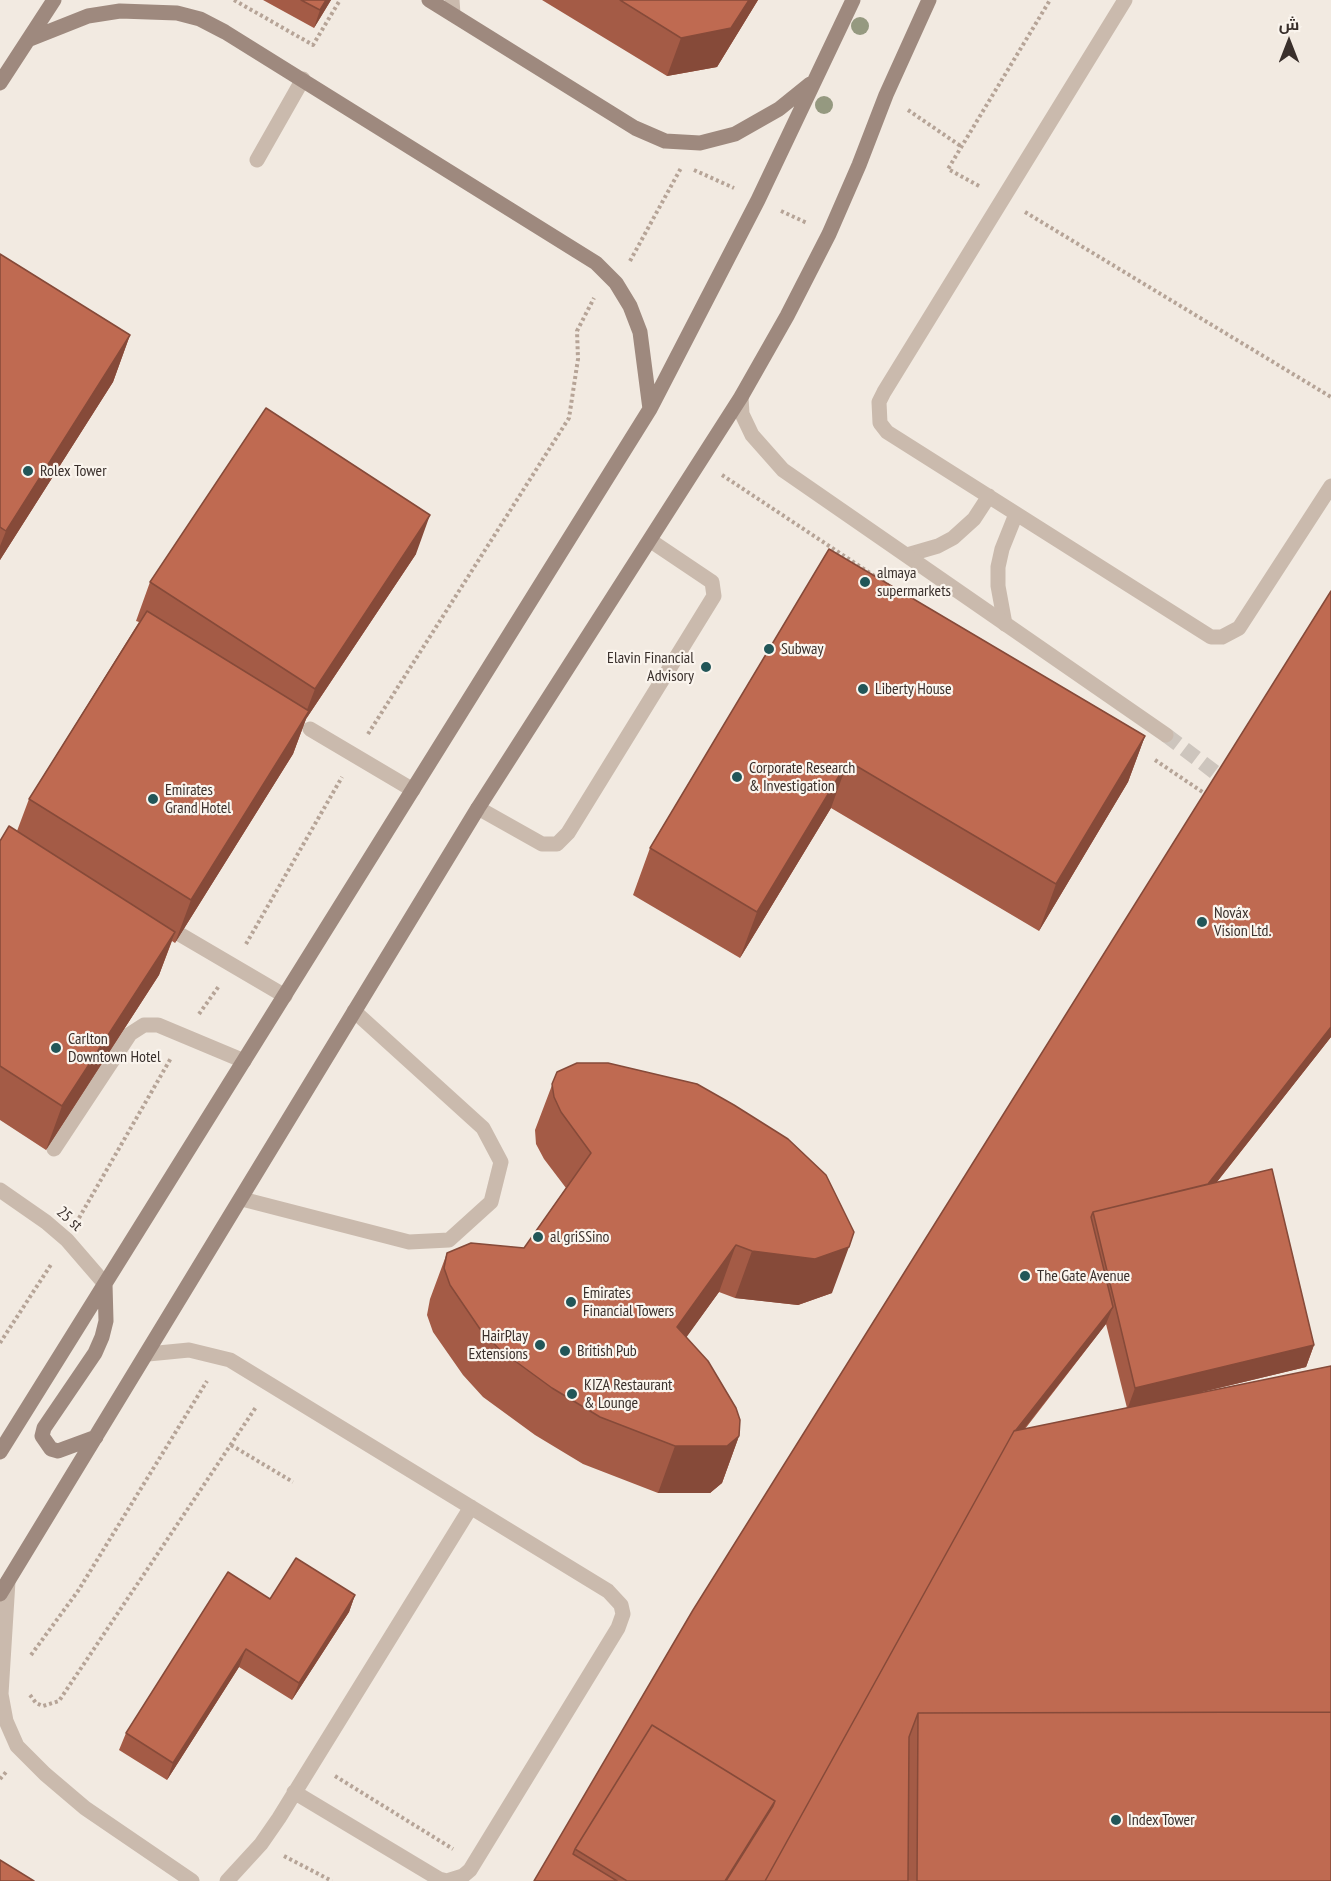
<!DOCTYPE html>
<html>
<head>
<meta charset="utf-8">
<style>
	body { margin:0 }
	#map { position:relative; width:1331px; height:1881px; overflow:hidden; background:#f2eae1; font-family:"PT Sans Narrow",Cairo,sans-serif }
	canvas { display:block }
	.north { position:absolute; left:1259px; top:12px; width:60px; height:60px; -webkit-text-stroke:4px #faf4ed; paint-order:stroke; rotate:0deg; font-size:16px; font-weight:700; line-height:24px; text-align:center; color:#392f2b }
	.north::after { content:''; display:block; margin:auto; width:21px; height:27px; background:#392f2b; clip-path:polygon(50% 0,100% 100%,50% 72%,0 100%) }
</style>
</head>
<body>
<div id="map">
<canvas width="1331" height="1881"></canvas>
<div class="north">ش</div>
</div>
<script>
const context = document.querySelector('canvas').getContext('2d');
context.lineJoin = 'round';
function poly(rows) {
  const path = new Path2D();
  for (const r of rows) {
    path.moveTo(r[0], r[1]);
    for (let i = 2; i < r.length; i += 2) path.lineTo(r[i], r[i + 1]);
  }
  return path;
}
function stroke(path, color, width, dash) {
  context.strokeStyle = color;
  context.lineWidth = width;
  context.lineCap = dash ? 'butt' : 'round';
  context.setLineDash(dash || []);
  context.stroke(path);
}
function fill(path, color) {
  context.fillStyle = color;
  context.fill(path, 'evenodd');
}
function label(font, color, halo, rows, align = 'center') {
  context.font = font + ' "PT Sans Narrow",sans-serif';
  context.lineWidth = 4.5;
  context.setLineDash([]);
  context.textBaseline = 'middle';
  context.strokeStyle = halo;
  context.fillStyle = color;
  for (const [text, x, y, turn = 0] of rows) {
    context.save();
    context.translate(x, y);
    context.rotate((+turn || 0) * Math.PI / 180);
    context.textAlign = isNaN(turn) ? turn : align;
    if (halo) context.strokeText(text, 0, 0);
    context.fillText(text, 0, 0);
    context.restore();
  }
}
stroke(poly([
	[1166,735,1233,786]
]), '#cdc5bd', 15, [15, 8]);
stroke(poly([
	[234,0,313,45,340,0],
	[908,110,962,147],
	[694,170,734,188],
	[979,186,948,169,1050,0],
	[781,211,807,223],
	[1025,212,1331,397],
	[630,261,681,168],
	[722,475,888,585],
	[368,734,569,418,578,359,577,331,594,298],
	[1155,760,1204,793],
	[246,944,342,777],
	[199,1014,219,986],
	[79,1218,171,1058],
	[0,1343,52,1263],
	[231,1445,293,1482],
	[31,1655,78,1591,207,1381],
	[30,1695,36,1703,43,1706,59,1701,256,1407],
	[335,1776,453,1849],
	[0,1779,7,1771],
	[284,1856,332,1881]
]), '#b6a497', 4, [3, 3]);
stroke(poly([
	[452,0,453,14],
	[1125,0,884,392,879,402,880,423,887,432,1211,637,1222,637,1239,628,1331,486],
	[257,160,303,79],
	[907,555,938,546,953,538,974,519,989,496],
	[1005,624,998,586,998,567,1002,549,1016,514],
	[310,729,413,790],
	[478,808,542,844,557,844,568,833,714,596,712,582,651,541],
	[181,935,285,996],
	[54,1149,130,1034,144,1025,158,1025,244,1061],
	[242,1199,409,1242,449,1240,491,1202,501,1162,483,1128,354,1011],
	[148,1354,189,1350,230,1360,608,1591,621,1605,623,1614,618,1628,470,1870,463,1876,447,1881,439,1879,294,1792],
	[227,1881,261,1844,279,1818,471,1507]
]), '#cabaad', 15);
stroke(poly([
	[741,397,742,414,752,435,783,470,1166,735],
	[0,1190,46,1222,67,1240,105,1284],
	[8,1581,1,1694,6,1721,17,1746,45,1774,85,1808,192,1881]
]), '#cabaad', 15);
stroke(poly([
	[429,0,635,128,665,141,700,143,735,134,779,109,810,84],
	[30,39,88,16,120,11,177,13,200,19,225,32,596,263,616,283,630,306,640,332,650,409],
	[0,83,54,0],
	[96,1437,58,1451,51,1449,42,1436,44,1428,95,1353,102,1337,106,1321,105,1284],
	[0,1452,650,409,758,200,853,0],
	[0,1594,478,808,741,397,787,316,829,234,859,165,886,95,929,0]
]), '#9e897e', 15);
context.fillStyle = '#959980';
for (const [x, y] of [
	[860,26],
	[824,105]
]) {
  context.beginPath();
  context.arc(x, y, 9, 0, 2 * Math.PI);
  context.fill();
}
fill(poly([
	[263,0,331,0,314,28],
	[542,0,758,0,717,67,667,76],
	[0,254,130,335,113,382,0,560],
	[829,549,1145,736,1128,782,1039,931,831,808,740,958,633,895,650,848],
	[416,554,306,719,293,754,175,943,172,941,159,975,46,1150,0,1120,0,841,17,831,29,799,139,622,136,621,150,582],
	[1331,591,1331,1037,1217,1182,1314,1345,1306,1367,1202,1392,1331,1881,534,1881],
	[1106,1324,1127,1408,1025,1429],
	[557,1072,832,1293,798,1305,735,1298,719,1292,686,1337,739,1436,722,1483,710,1493,658,1493,583,1464,535,1435,483,1397,463,1375,433,1332,427,1315,430,1299,447,1253,524,1248,566,1188,544,1159,536,1144,535,1130],
	[355,1595,349,1612,292,1700,239,1667,167,1780,119,1750,126,1733,270,1599]
]), '#a45b46');
fill(poly([
	[326,0,331,0,314,28,320,10],
	[749,0,758,0,717,67,667,76,681,38],
	[130,335,113,382,0,560,0,546,6,531],
	[430,515,416,554,306,719,293,754,175,943,191,900,303,720,315,689],
	[1145,736,1128,782,1039,931,1056,884],
	[848,761,831,808,740,958,757,912],
	[175,932,159,975,46,1150,62,1106],
	[1331,1027,1331,1037,1197,1207,1097,1232],
	[736,1245,719,1292,660,1374,677,1327],
	[849,1247,832,1293,798,1305,735,1298,752,1251],
	[1113,1307,1106,1324,1005,1453,1012,1436],
	[1314,1345,1306,1367,1127,1410,1135,1388],
	[739,1436,722,1483,710,1493,658,1493,675,1446],
	[355,1595,349,1612,292,1700,299,1683],
	[246,1649,239,1667,167,1780,173,1763],
	[775,1801,767,1823,731,1881,725,1881]
]), '#864a39');
const building = poly([
	[301,0,326,0,320,10,301,0],
	[620,0,749,0,731,28,681,38,620,0],
	[0,254,130,335,6,531,0,527,0,254],
	[266,408,430,515,315,689,150,582,266,408],
	[829,549,1145,736,1056,884,848,761,757,912,650,848,829,549],
	[1331,591,1331,1027,1208,1184,1093,1212,1091,1217,1113,1307,1016,1430,1014,1431,765,1881,726,1881,773,1806,775,1801,652,1725,575,1849,573,1854,617,1881,534,1881,693,1610,1331,591],
	[147,611,309,711,191,900,29,799,147,611],
	[9,826,175,932,62,1106,0,1066,0,841,9,826],
	[577,1063,608,1063,697,1084,734,1105,788,1139,826,1175,854,1232,849,1247,815,1259,752,1251,736,1245,677,1327,708,1361,736,1408,740,1420,739,1436,727,1446,675,1446,600,1417,552,1388,500,1350,480,1329,450,1285,444,1268,447,1253,471,1243,524,1248,591,1153,561,1112,554,1097,552,1084,557,1072,577,1063],
	[1272,1169,1314,1345,1135,1388,1093,1212,1272,1169],
	[1331,1366,1331,1712,918,1713,909,1737,908,1881,765,1881,1014,1431,1331,1366],
	[296,1558,355,1595,299,1683,246,1649,173,1763,126,1733,228,1572,270,1599,296,1558],
	[1331,1712,1331,1881,917,1881,918,1713,1331,1712],
	[652,1725,775,1801,725,1881,627,1881,575,1849,652,1725],
	[0,1860,34,1881,0,1881,0,1860]
]);
fill(building, '#bf6a51');
stroke(building, '#864a39', 1.5);
for (const [x, y, r, color] of [
	[28,471,6,"#225658"],
	[865,582,6,"#225658"],
	[769,649,6,"#225658"],
	[706,667,6,"#225658"],
	[863,689,6,"#225658"],
	[737,777,6,"#225658"],
	[153,799,6,"#225658"],
	[1202,922,6,"#225658"],
	[56,1048,6,"#225658"],
	[538,1237,6,"#225658"],
	[1025,1276,6,"#225658"],
	[571,1302,6,"#225658"],
	[540,1345,6,"#225658"],
	[565,1351,6,"#225658"],
	[572,1394,6,"#225658"],
	[1116,1820,6,"#225658"]
]) {
  const dot = new Path2D();
  dot.arc(x, y, r, 0, 2 * Math.PI);
  context.fillStyle = color;
  context.fill(dot);
  stroke(dot, '#faf4ed', 2);
}
label('16px', '#392f2b', '#faf4ed', [
	["Rolex Tower",40,471],
	["almaya",877,573],
	["supermarkets",877,591],
	["Subway",781,649],
	["Elavin Financial",694,658,"right"],
	["Advisory",694,676,"right"],
	["Liberty House",875,689],
	["Corporate Research",749,768],
	["& Investigation",749,786],
	["Emirates",165,790],
	["Grand Hotel",165,808],
	["Nováx",1214,913],
	["Vision Ltd.",1214,931],
	["Carlton",68,1039],
	["Downtown Hotel",68,1057],
	["al griSSino",550,1237],
	["The Gate Avenue",1037,1276],
	["Emirates",583,1293],
	["Financial Towers",583,1311],
	["HairPlay",528,1336,"right"],
	["Extensions",528,1354,"right"],
	["British Pub",577,1351],
	["KIZA Restaurant",584,1385],
	["& Lounge",584,1403],
	["Index Tower",1128,1820]
], 'left');
label('16px', '#392f2b', '#faf4ed', [
	["25 st",69,1219,42]
]);
</script>
</body>
</html>
